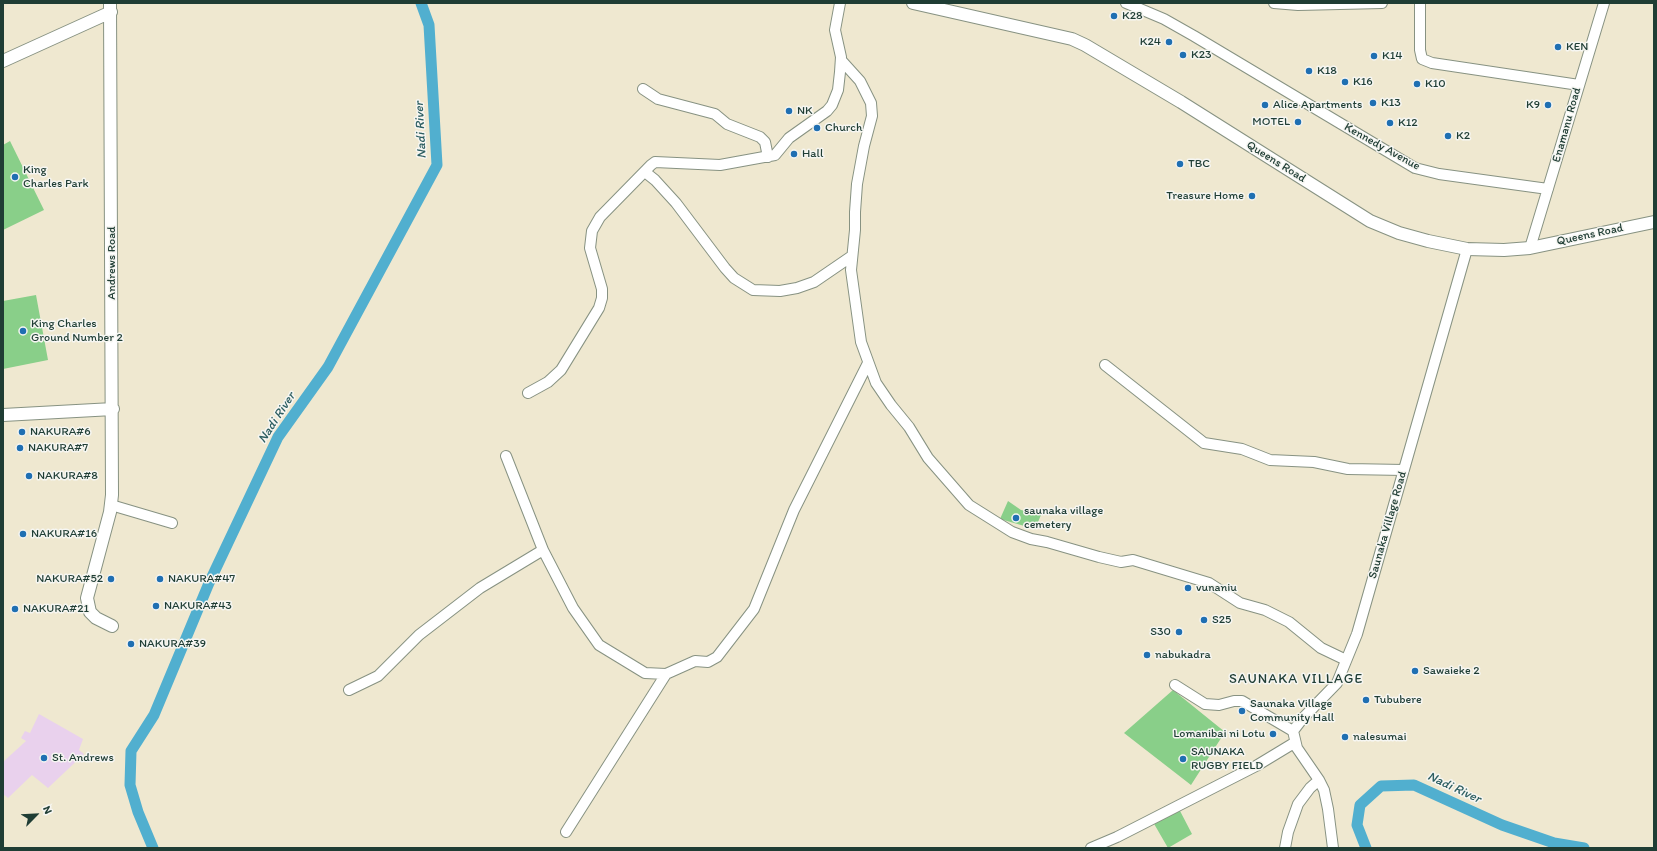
<!DOCTYPE html>
<html>
<head>
<meta charset="utf-8">
<style>
	body { margin:0 }
	#map { position:relative; width:1657px; height:851px; overflow:hidden; background:#efe8d0; font-family:Itim,sans-serif }
	canvas { display:block }
	.frame { position:absolute; inset:0; border:4px solid #1f3d34; pointer-events:none }
	.north { position:absolute; left:16px; top:795px; width:40px; height:40px; -webkit-text-stroke:3px #f6f6f2; paint-order:stroke; rotate:66deg; font-size:11px; font-weight:700; line-height:16px; text-align:center; color:#1f3d34 }
	.north::after { content:''; display:block; margin:auto; width:14px; height:18px; background:#1f3d34; clip-path:polygon(50% 0,100% 100%,50% 72%,0 100%) }
</style>
</head>
<body>
<div id="map">
<canvas width="1657" height="851"></canvas>
<div class="frame"></div>
<div class="north">N</div>
</div>
<script>
const context = document.querySelector('canvas').getContext('2d');
context.lineJoin = 'round';
function fill(path, color) {
  context.fillStyle = color;
  context.fill(path, 'evenodd');
}
function poly(rows) {
  const path = new Path2D();
  for (const r of rows) {
    path.moveTo(r[0], r[1]);
    for (let i = 2; i < r.length; i += 2) path.lineTo(r[i], r[i + 1]);
  }
  return path;
}
function stroke(path, color, width, dash) {
  context.strokeStyle = color;
  context.lineWidth = width;
  context.lineCap = dash ? 'butt' : 'round';
  context.setLineDash(dash || []);
  context.stroke(path);
}
function label(font, color, halo, rows, align = 'center') {
  context.font = font + ' Itim,sans-serif';
  context.lineWidth = 3;
  context.setLineDash([]);
  context.textBaseline = 'middle';
  context.strokeStyle = halo;
  context.fillStyle = color;
  for (const [text, x, y, turn = 0] of rows) {
    context.save();
    context.translate(x, y);
    context.rotate((+turn || 0) * Math.PI / 180);
    context.textAlign = isNaN(turn) ? turn : align;
    if (halo) context.strokeText(text, 0, 0);
    context.fillText(text, 0, 0);
    context.restore();
  }
}
fill(poly([
	[39,714,83,739,79,750,84,754,48,788,32,775,8,798,3,794,3,762,26,741,21,738,25,731,30,733]
]), '#e9d1ed');
fill(poly([
	[10,141,44,210,3,230,3,145],
	[36,295,48,360,3,369,3,301],
	[1008,501,1021,510,1041,515,1035,529,1000,519],
	[1173,690,1225,732,1191,785,1124,733],
	[1179,809,1192,834,1168,848,1153,822]
]), '#89cf89');
stroke(poly([
	[153,848,138,812,130,785,131,751,154,715,209,583,278,437,328,367,437,165,429,25,421,3],
	[1366,848,1357,825,1360,805,1381,786,1414,785,1502,825,1554,843,1584,848]
]), '#51afcf', 11);
const minor = poly([
	[1126,3,1164,19,1194,36,1415,168,1439,174,1548,189],
	[1274,3,1298,5,1382,3],
	[1420,3,1420,50,1422,59,1432,63,1579,85],
	[841,60,860,81,871,103,872,116,864,146,857,184,855,212,855,230,851,270,861,342,876,383,891,405,909,427,928,458,969,505,1012,532,1031,539,1047,542,1099,557,1121,562,1133,560,1209,583,1240,603,1265,610,1289,622,1321,648,1346,660],
	[643,89,658,99,715,114,727,124,760,137,765,142,768,157],
	[645,172,655,180,676,203,725,268,734,278,753,290,780,291,797,288,814,282,852,256],
	[1530,248,1604,3],
	[1105,365,1204,443,1242,449,1270,460,1314,462,1348,469,1404,470],
	[528,393,548,382,561,370,599,308,602,298,602,289,590,248,592,231,600,217,651,165,655,162,720,165,775,155,789,138,827,111,832,105,838,90,840,72,841,57,835,30,840,3],
	[506,456,543,550,573,608,599,645,645,673,666,674,695,661,708,662,717,657,754,609,794,510,868,363],
	[111,505,172,523],
	[1175,685,1205,704,1219,705,1234,701,1242,701,1293,731],
	[349,690,378,676,419,635,480,588,543,550],
	[566,832,666,674],
	[1091,848,1117,837,1256,766,1294,743],
	[1285,848,1288,832,1298,804,1310,788,1319,780],
	[1333,848,1328,809,1324,790,1319,780,1297,748,1293,731,1303,718,1337,683,1357,634,1467,249]
]);
const major = poly([
	[110,3,112,495,110,512,87,598,90,612,96,618,112,626],
	[913,3,1072,39,1085,45,1181,102,1370,221,1399,233,1428,241,1467,249,1504,250,1530,248,1654,222],
	[3,61,111,12],
	[3,415,113,409]
]);
stroke(minor, '#879282', 12);
stroke(major, '#879282', 14);
stroke(minor, '#fff', 10);
stroke(major, '#fff', 12);
for (const [x, y, r, color] of [
	[1114,16,4,"#1f6fb2"],
	[1169,42,4,"#1f6fb2"],
	[1558,47,4,"#1f6fb2"],
	[1183,55,4,"#1f6fb2"],
	[1374,56,4,"#1f6fb2"],
	[1309,71,4,"#1f6fb2"],
	[1345,82,4,"#1f6fb2"],
	[1417,84,4,"#1f6fb2"],
	[1373,103,4,"#1f6fb2"],
	[1265,105,4,"#1f6fb2"],
	[1548,105,4,"#1f6fb2"],
	[789,111,4,"#1f6fb2"],
	[1298,122,4,"#1f6fb2"],
	[1390,123,4,"#1f6fb2"],
	[817,128,4,"#1f6fb2"],
	[1448,136,4,"#1f6fb2"],
	[794,154,4,"#1f6fb2"],
	[1180,164,4,"#1f6fb2"],
	[15,177,4,"#1f6fb2"],
	[1252,196,4,"#1f6fb2"],
	[23,331,4,"#1f6fb2"],
	[22,432,4,"#1f6fb2"],
	[20,448,4,"#1f6fb2"],
	[29,476,4,"#1f6fb2"],
	[1016,518,4,"#1f6fb2"],
	[23,534,4,"#1f6fb2"],
	[111,579,4,"#1f6fb2"],
	[160,579,4,"#1f6fb2"],
	[1188,588,4,"#1f6fb2"],
	[156,606,4,"#1f6fb2"],
	[15,609,4,"#1f6fb2"],
	[1204,620,4,"#1f6fb2"],
	[1179,632,4,"#1f6fb2"],
	[131,644,4,"#1f6fb2"],
	[1147,655,4,"#1f6fb2"],
	[1415,671,4,"#1f6fb2"],
	[1366,700,4,"#1f6fb2"],
	[1242,711,4,"#1f6fb2"],
	[1273,734,4,"#1f6fb2"],
	[1345,737,4,"#1f6fb2"],
	[44,758,4,"#1f6fb2"],
	[1183,759,4,"#1f6fb2"]
]) {
  const dot = new Path2D();
  dot.arc(x, y, r, 0, 2 * Math.PI);
  context.fillStyle = color;
  context.fill(dot);
  stroke(dot, '#f6f6f2', 1.5);
}
label('12px', '#1f3d34', '#f6f6f2', [
	["K28",1122,16],
	["K24",1161,42,"right"],
	["KEN",1566,47],
	["K23",1191,55],
	["K14",1382,56],
	["K18",1317,71],
	["K16",1353,82],
	["K10",1425,84],
	["K13",1381,103],
	["Alice Apartments",1273,105],
	["K9",1540,105,"right"],
	["NK",797,111],
	["MOTEL",1290,122,"right"],
	["K12",1398,123],
	["Church",825,128],
	["K2",1456,136],
	["Hall",802,154],
	["TBC",1188,164],
	["King",23,170],
	["Charles Park",23,184],
	["Treasure Home",1244,196,"right"],
	["King Charles",31,324],
	["Ground Number 2",31,338],
	["NAKURA#6",30,432],
	["NAKURA#7",28,448],
	["NAKURA#8",37,476],
	["saunaka village",1024,511],
	["cemetery",1024,525],
	["NAKURA#16",31,534],
	["NAKURA#52",103,579,"right"],
	["NAKURA#47",168,579],
	["vunaniu",1196,588],
	["NAKURA#43",164,606],
	["NAKURA#21",23,609],
	["S25",1212,620],
	["S30",1171,632,"right"],
	["NAKURA#39",139,644],
	["nabukadra",1155,655],
	["Sawaieke 2",1423,671],
	["Tububere",1374,700],
	["Saunaka Village",1250,704],
	["Community Hall",1250,718],
	["Lomanibai ni Lotu",1265,734,"right"],
	["nalesumai",1353,737],
	["SAUNAKA",1191,752],
	["RUGBY FIELD",1191,766],
	["St. Andrews",52,758]
], 'left');
label('12px', '#1f3d34', '#f6f6f2', [
	["Enamanu Road",1567,125,-74],
	["Kennedy Avenue",1382,147,29],
	["Queens Road",1276,162,32],
	["Queens Road",1590,235,-12],
	["Andrews Road",112,263,-90],
	["Saunaka Village Road",1388,525,-74]
]);
label('italic 13px', '#2e5f62', '#f6f6f2', [
	["Nadi River",421,130,-93],
	["Nadi River",277,418,-57],
	["Nadi River",1454,788,25]
]);
context.letterSpacing = '1px';
label('14px', '#1f3d34', '#f6f6f2', [
	["SAUNAKA VILLAGE",1296,679]
]);
context.letterSpacing = '0px';
</script>
</body>
</html>
